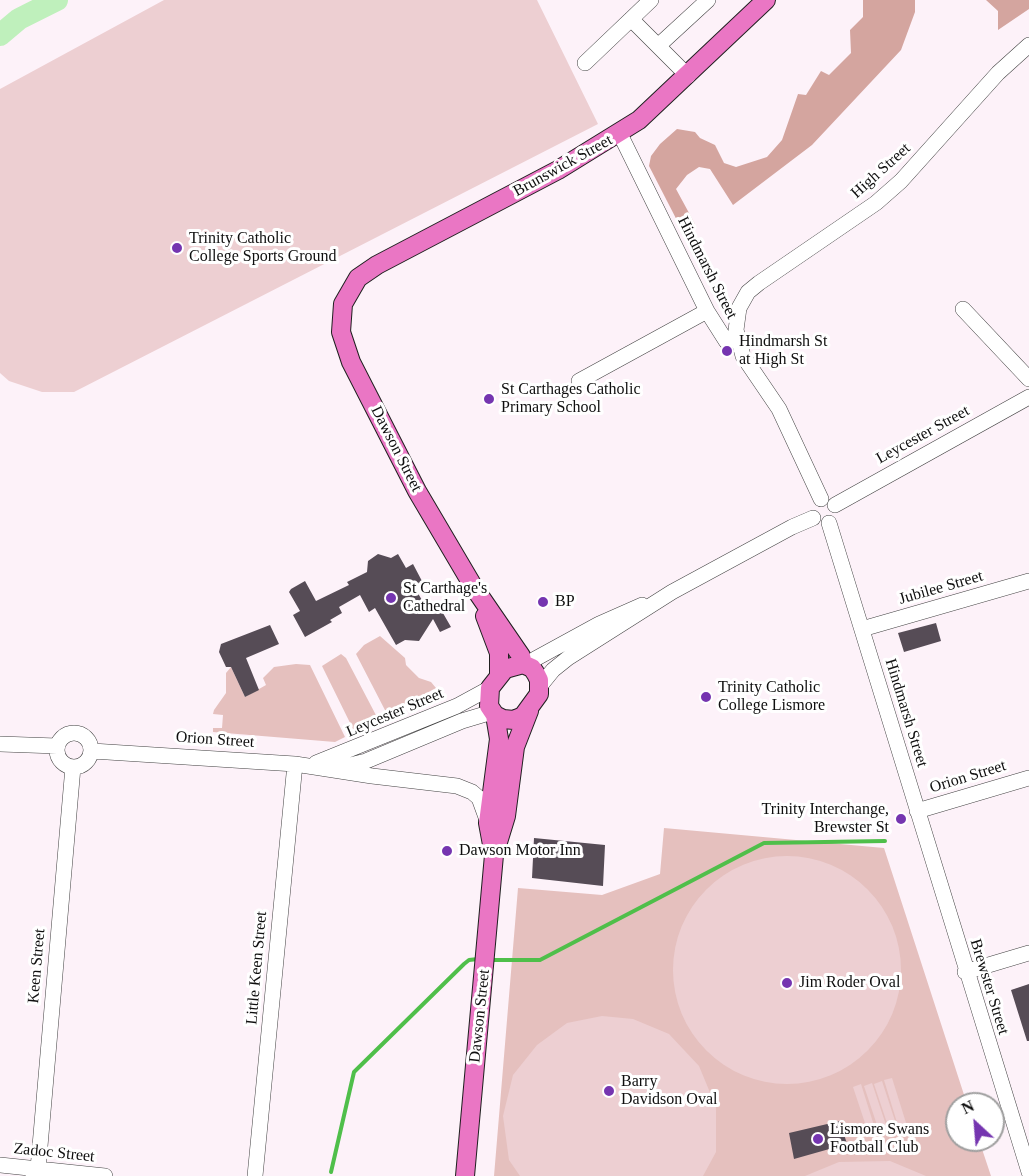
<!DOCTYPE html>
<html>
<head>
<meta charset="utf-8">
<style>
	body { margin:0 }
	#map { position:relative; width:1029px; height:1176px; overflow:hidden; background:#fdf2f9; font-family:"Times New Roman",serif }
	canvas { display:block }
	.north { position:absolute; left:945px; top:1092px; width:60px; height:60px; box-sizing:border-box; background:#fff; border:2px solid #9f9f9f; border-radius:50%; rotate:334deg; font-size:16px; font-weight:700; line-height:24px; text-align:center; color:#0f0f0f }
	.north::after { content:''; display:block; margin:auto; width:21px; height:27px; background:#7535b0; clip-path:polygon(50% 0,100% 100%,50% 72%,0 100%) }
</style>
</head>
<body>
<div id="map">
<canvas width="1029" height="1176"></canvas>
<div class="north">N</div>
</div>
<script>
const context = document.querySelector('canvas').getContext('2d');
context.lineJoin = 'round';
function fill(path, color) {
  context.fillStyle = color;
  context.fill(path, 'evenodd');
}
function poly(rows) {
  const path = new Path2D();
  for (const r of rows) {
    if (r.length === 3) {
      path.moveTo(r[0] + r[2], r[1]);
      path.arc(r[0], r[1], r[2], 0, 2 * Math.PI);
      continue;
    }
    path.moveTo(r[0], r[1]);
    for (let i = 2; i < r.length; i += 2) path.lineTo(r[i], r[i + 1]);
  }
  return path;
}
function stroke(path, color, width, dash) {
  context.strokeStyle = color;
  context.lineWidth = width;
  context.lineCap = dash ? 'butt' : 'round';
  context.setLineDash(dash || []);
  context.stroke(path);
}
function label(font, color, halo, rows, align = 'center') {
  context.font = font + ' "Times New Roman",serif';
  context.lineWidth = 6;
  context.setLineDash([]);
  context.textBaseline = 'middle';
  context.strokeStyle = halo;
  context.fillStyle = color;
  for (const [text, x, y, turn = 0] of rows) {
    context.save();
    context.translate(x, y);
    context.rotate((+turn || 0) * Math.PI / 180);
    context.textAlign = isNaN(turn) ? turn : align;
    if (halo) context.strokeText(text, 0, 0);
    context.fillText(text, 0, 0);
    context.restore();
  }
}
fill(poly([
	[380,636,405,658,406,665,419,678,431,682,436,688,387,714,356,654,364,645],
	[341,654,346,658,378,719,354,731,322,666],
	[296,664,310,665,345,737,335,742,213,732,213,728,222,728,223,715,213,714,214,710,226,693,226,673,231,667,245,697,266,685,263,678,274,667],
	[664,828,884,848,967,1104,957,1104,957,1140,979,1140,991,1176,494,1176,518,888,602,895,660,874]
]), '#e5c0be');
fill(poly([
	[863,0,915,0,915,12,901,50,812,145,733,205,710,169,699,167,687,175,676,189,695,224,684,234,649,166,651,156,660,144,677,129,695,132,700,138,715,145,724,163,736,167,767,157,782,140,798,94,806,95,821,71,829,75,851,53,850,30,863,17],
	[986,0,1029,0,1029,9,998,30,998,11]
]), '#d4a59f');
fill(poly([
	[164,0,537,0,598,124,74,392,42,392,9,381,0,373,0,89],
	[787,970,114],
	[602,1016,633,1019,669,1034,699,1066,716,1107,716,1152,703,1176,520,1176,509,1160,503,1116,513,1075,537,1045,567,1023],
	[892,1078,907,1126,899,1129,884,1080],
	[882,1081,898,1130,890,1132,874,1084],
	[872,1083,888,1131,880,1134,864,1086],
	[861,1084,876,1132,869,1135,853,1087],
	[890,1161,926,1176,805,1176,839,1162]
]), '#edcfd2');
stroke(poly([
	[488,960,540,960,764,843,885,841],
	[331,1172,354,1072,464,964,469,960,478,959]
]), '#4fbf4a', 4);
stroke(poly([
	[0,35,19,19,57,0]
]), '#bff0bc', 22);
fill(poly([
	[378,554,391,558,398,554,406,568,413,564,423,583,415,588,427,609,446,599,440,608,451,627,440,632,433,619,419,641,405,640,396,645,375,608,369,612,360,595,339,607,342,613,330,620,332,622,305,637,293,615,300,611,289,592,291,589,305,581,316,601,349,585,347,582,367,572,368,561],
	[936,623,941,641,904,652,898,633],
	[270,625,279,644,246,658,259,690,245,697,231,667,226,667,219,652,221,644],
	[534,838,605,845,603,886,532,878],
	[1029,984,1029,1041,1027,1041,1011,990],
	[840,1121,847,1144,794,1159,789,1133]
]), '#564c56');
const minor = poly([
	[631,19,688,76],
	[658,46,708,0],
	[585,63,651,0],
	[620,134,707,311,726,341,737,339],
	[963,309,1029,379],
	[579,381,707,311],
	[821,499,779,409,743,356,736,330,739,308,748,292,759,283,876,203,901,181,998,73,1029,45],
	[835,505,1029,397],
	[829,523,1029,1172],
	[862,629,1029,581],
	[528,665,535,659,599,624,642,605],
	[540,686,553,670,568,658,672,592,792,527,813,518],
	[74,750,17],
	[0,744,57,746],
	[92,751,295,764,372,776,457,786,472,792,479,798,487,820],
	[316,763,457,706,490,688],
	[339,768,366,761,462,721,492,712],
	[917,811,1029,778],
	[965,972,1029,953],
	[0,1165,105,1176],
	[33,1176,38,1169,73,767],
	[255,1176,295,764]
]);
const major = poly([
	[485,616,499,653,499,673],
	[523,664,521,656,473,586,417,491,351,362,341,332,343,304,358,278,377,265,558,170,639,120,766,0],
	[523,664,532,668,536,674,539,680,539,694,523,716,514,720,503,719,495,715,489,706,490,688,505,669,523,664],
	[493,850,488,823,499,739,495,715],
	[465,1176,494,855,506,816,515,747,529,711]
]);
stroke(minor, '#424242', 16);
stroke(major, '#202020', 20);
stroke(minor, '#fff', 15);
stroke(major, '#ea76c4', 18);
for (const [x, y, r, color] of [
	[177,248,6,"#7535b0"],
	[727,351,6,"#7535b0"],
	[489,399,6,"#7535b0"],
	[391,598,6,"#7535b0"],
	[543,602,6,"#7535b0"],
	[706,697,6,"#7535b0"],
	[901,819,6,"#7535b0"],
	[447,851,6,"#7535b0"],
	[787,983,6,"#7535b0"],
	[609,1091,6,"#7535b0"],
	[818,1139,6,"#7535b0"]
]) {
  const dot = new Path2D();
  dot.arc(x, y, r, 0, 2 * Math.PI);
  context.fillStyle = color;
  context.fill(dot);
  stroke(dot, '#fff', 2);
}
label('16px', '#0f0f0f', '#fff', [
	["Brunswick Street",563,166,-29],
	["High Street",881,171,-42],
	["Hindmarsh Street",707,268,63],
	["Leycester Street",923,435,-29],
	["Dawson Street",396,449,63],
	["Jubilee Street",941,588,-16],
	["Leycester Street",395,713,-23],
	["Hindmarsh Street",906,713,73],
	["Orion Street",215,740,4],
	["Orion Street",968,777,-17],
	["Keen Street",37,966,-85],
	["Little Keen Street",257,968,-85],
	["Brewster Street",989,987,73],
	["Dawson Street",480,1016,-84],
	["Zadoc Street",54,1153,6]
]);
label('16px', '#0f0f0f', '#fff', [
	["Trinity Catholic",189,239],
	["College Sports Ground",189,257],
	["Hindmarsh St",739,342],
	["at High St",739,360],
	["St Carthages Catholic",501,390],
	["Primary School",501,408],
	["St Carthage's",403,589],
	["Cathedral",403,607],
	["BP",555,602],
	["Trinity Catholic",718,688],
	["College Lismore",718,706],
	["Trinity Interchange,",889,810,"right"],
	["Brewster St",889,828,"right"],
	["Dawson Motor Inn",459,851],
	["Jim Roder Oval",799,983],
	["Barry",621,1082],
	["Davidson Oval",621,1100],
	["Lismore Swans",830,1130],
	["Football Club",830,1148]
], 'left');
</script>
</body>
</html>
